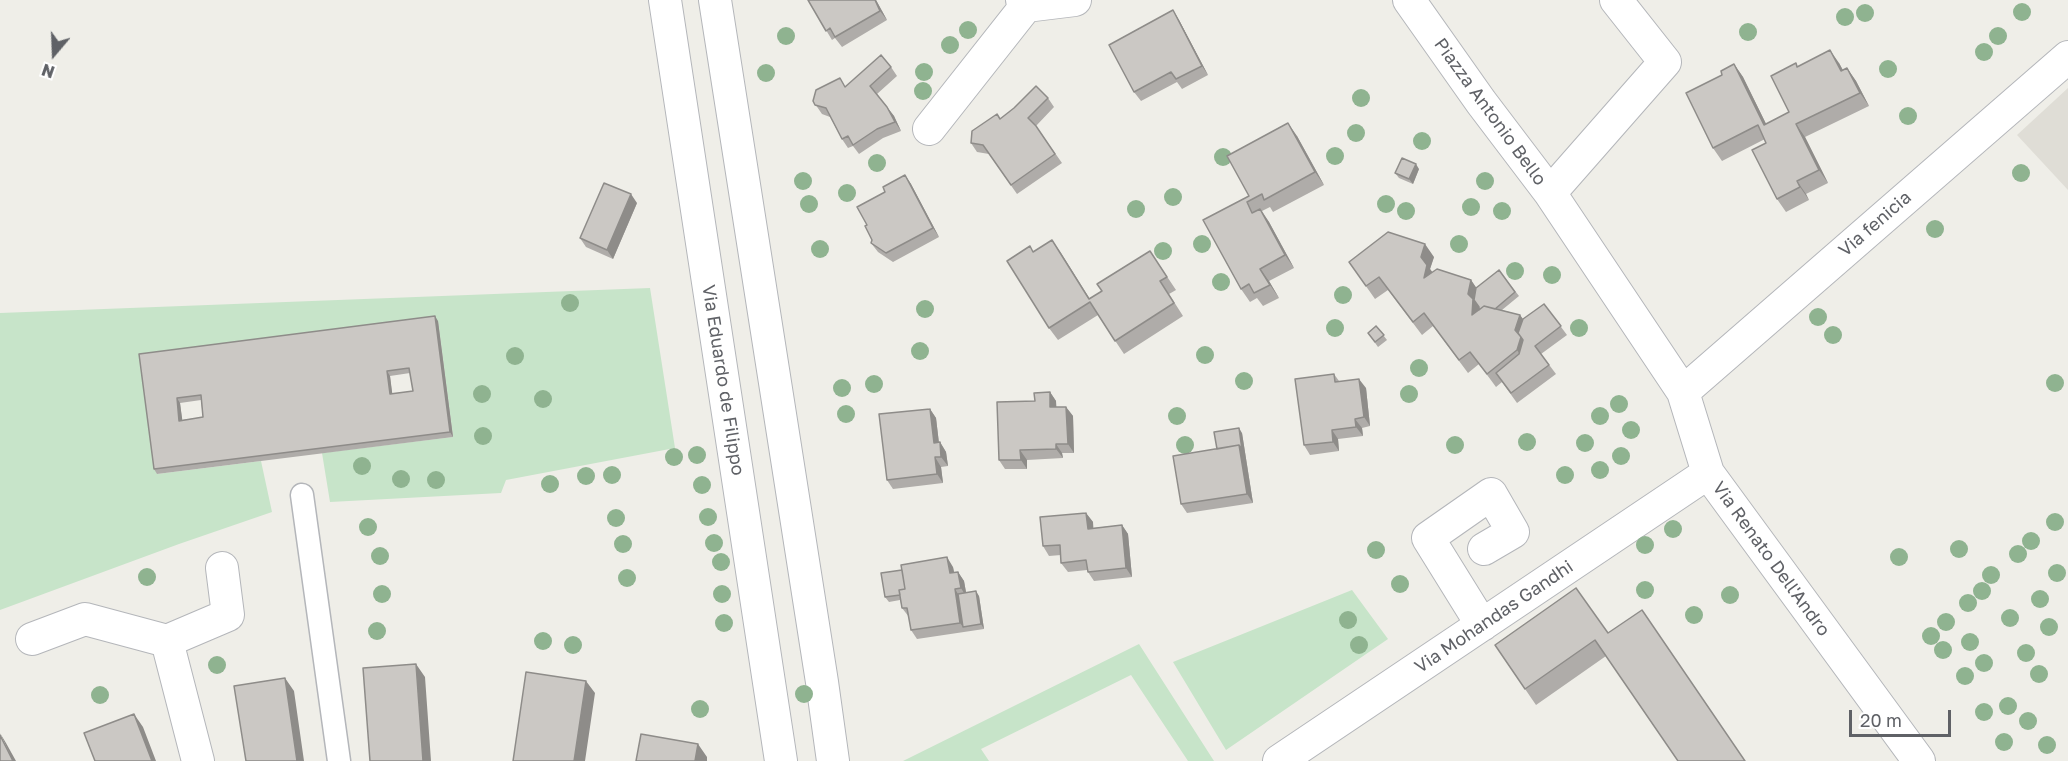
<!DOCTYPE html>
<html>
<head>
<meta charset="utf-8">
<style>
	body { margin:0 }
	#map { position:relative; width:2068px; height:761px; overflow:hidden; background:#efeee8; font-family:"Golos Text",sans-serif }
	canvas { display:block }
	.north { position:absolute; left:24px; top:24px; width:60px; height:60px; -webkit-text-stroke:4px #fff; paint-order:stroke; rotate:199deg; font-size:16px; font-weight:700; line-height:24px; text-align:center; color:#5f6166 }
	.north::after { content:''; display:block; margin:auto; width:21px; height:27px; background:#5f6166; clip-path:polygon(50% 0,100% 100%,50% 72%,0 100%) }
	.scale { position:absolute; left:1849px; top:710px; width:102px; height:27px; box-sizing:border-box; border:3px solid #5f6166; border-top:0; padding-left:8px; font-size:18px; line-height:21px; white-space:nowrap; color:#5f6166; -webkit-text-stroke:4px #fff; paint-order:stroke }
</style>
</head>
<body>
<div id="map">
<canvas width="2068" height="761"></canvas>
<div class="north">N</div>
<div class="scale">20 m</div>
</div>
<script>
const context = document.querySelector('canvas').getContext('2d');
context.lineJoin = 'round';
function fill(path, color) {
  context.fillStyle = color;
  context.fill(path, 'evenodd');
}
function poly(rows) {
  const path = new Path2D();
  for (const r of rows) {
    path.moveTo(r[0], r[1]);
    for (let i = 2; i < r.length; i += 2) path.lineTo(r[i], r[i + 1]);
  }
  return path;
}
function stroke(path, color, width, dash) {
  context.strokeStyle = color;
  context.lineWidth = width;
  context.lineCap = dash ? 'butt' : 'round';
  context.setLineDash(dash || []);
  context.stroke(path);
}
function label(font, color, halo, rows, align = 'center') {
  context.font = font + ' "Golos Text",sans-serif';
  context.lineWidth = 5;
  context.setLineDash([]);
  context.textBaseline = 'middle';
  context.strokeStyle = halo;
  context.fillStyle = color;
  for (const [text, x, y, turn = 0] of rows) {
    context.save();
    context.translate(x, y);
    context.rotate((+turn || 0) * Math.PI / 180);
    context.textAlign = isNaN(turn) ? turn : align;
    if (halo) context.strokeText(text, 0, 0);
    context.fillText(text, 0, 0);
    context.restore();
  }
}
fill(poly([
	[2068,88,2068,190,2017,135]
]), '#dfddd6');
fill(poly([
	[650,288,675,448,506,480,501,493,330,502,322,453,453,437,438,321,143,358,157,474,261,461,272,512,179,544,0,610,0,313],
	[1352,590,1388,639,1226,750,1173,662],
	[1139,644,1214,761,1188,761,1131,675,981,749,989,761,903,761]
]), '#c7e4c9');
const pedestrian = poly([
	[302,495,339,761]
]);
const minor = poly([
	[665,0,781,761],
	[715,0,822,682,833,761],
	[1022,0,1026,6,1075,0],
	[1409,0,1481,102,1550,193,1683,392,1708,473,1919,761],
	[929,129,1026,6],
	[1550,193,1665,62,1616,0],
	[1683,392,2068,57],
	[1482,625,1428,538,1491,494,1513,532,1484,549],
	[32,639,85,619,167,641,198,761],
	[167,641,228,615,222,568],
	[1279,761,1708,473]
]);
stroke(pedestrian, '#b4b6ba', 25);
stroke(minor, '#b4b6ba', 34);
stroke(pedestrian, '#fff', 22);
stroke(minor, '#fff', 32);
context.fillStyle = '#8fb390';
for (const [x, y] of [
	[2022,12],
	[1865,13],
	[1845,17],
	[968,30],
	[1748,32],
	[786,36],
	[1998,36],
	[950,45],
	[1984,52],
	[1888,69],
	[924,72],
	[766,73],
	[923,91],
	[1361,98],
	[1908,116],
	[1356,133],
	[1422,141],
	[1335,156],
	[1223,157],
	[877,163],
	[2021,173],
	[803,181],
	[1485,181],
	[847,193],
	[1173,197],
	[809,204],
	[1386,204],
	[1471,207],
	[1136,209],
	[1406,211],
	[1502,211],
	[1935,229],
	[1202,244],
	[1459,244],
	[820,249],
	[1163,251],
	[1515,271],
	[1552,275],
	[1221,282],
	[1343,295],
	[570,303],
	[925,309],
	[1818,317],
	[1335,328],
	[1579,328],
	[1833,335],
	[920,351],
	[1205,355],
	[515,356],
	[1419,368],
	[1244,381],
	[2055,383],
	[874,384],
	[842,388],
	[482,394],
	[1409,394],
	[543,399],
	[1619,404],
	[846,414],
	[1177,416],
	[1600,416],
	[1631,430],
	[483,436],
	[1527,442],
	[1585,443],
	[1185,445],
	[1455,445],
	[697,455],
	[1621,456],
	[674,457],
	[362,466],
	[1600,470],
	[612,475],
	[1565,475],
	[586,476],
	[401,479],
	[436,480],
	[550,484],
	[702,485],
	[708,517],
	[616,518],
	[2055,522],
	[368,527],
	[1673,529],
	[2031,541],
	[714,543],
	[623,544],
	[1645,545],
	[1959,549],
	[1376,550],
	[2018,554],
	[380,556],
	[1899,557],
	[721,562],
	[2057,573],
	[1991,575],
	[147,577],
	[627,578],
	[1400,584],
	[1645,590],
	[1982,591],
	[382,594],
	[722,594],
	[1730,595],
	[2040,599],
	[1968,603],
	[1694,615],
	[2010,618],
	[1348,620],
	[1946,622],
	[724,623],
	[2049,627],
	[377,631],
	[1931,636],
	[543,641],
	[1970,642],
	[573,645],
	[1359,645],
	[1943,650],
	[2026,653],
	[1984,663],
	[217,665],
	[2039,674],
	[1965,676],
	[804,694],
	[100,695],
	[2008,706],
	[700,709],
	[1984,712],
	[2028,721],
	[2004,742],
	[2047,745]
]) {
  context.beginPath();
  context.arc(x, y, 9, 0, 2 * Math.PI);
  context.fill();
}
fill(poly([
	[808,0,876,0,887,20,842,47,835,38,832,40],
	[1173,10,1179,20,1208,75,1182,89,1177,82,1141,101,1134,92],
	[1839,63,1843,70,1847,68,1856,81,1869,106,1805,137,1828,183,1806,194,1809,200,1786,212,1777,199,1766,143,1765,139,1722,161,1713,148,1722,75,1734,64,1743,77,1766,124,1789,112,1798,66],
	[891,67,897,76,877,94,894,116,901,131,883,138,859,154,853,146,848,148,842,139,830,117,822,114,813,101],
	[1048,98,1054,107,1036,126,1062,163,1017,194,989,154,977,152,971,143,1000,119],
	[1297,136,1324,185,1273,212,1270,207,1262,211,1269,222,1294,268,1269,281,1279,298,1263,306,1257,298,1250,302,1241,289,1203,220,1249,196],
	[1419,169,1413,184,1399,178,1395,173],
	[905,175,911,184,939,237,893,262,878,252,871,243,872,240,867,225,885,192],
	[637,203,613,259,586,247,580,238],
	[1052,240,1089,299,1102,291,1150,251,1176,290,1169,294,1183,316,1124,354,1098,315,1058,340,1049,328,1034,252],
	[1434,257,1430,269,1432,272,1471,280,1476,288,1499,270,1519,296,1502,310,1520,315,1523,319,1544,304,1567,335,1541,354,1556,374,1517,403,1502,382,1496,387,1479,364,1468,373,1433,326,1422,335,1388,290,1375,299,1349,262],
	[438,321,453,437,157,474,154,469,139,354],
	[410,373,413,391,392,394,390,376],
	[201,400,203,417,182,420,180,403],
	[1376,326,1387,340,1378,347,1368,333],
	[1334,374,1339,381,1366,388,1370,426,1362,428,1363,436,1338,439,1339,451,1310,455,1304,445],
	[1050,392,1056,401,1056,407,1066,407,1073,416,1074,453,1062,453,1063,458,1027,460,1027,469,1005,469,999,460],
	[930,409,936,418,939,443,940,442,946,452,948,466,941,467,943,483,893,489,887,480],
	[1242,433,1253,503,1187,513,1181,504,1217,449],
	[1086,513,1093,522,1093,528,1122,525,1128,534,1132,577,1094,581,1088,572,1087,570,1068,572,1061,563,1061,555,1049,556,1043,546],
	[953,567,954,573,958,572,964,581,966,592,979,596,984,629,917,639,911,630,909,617,902,608,900,600,889,602,885,597],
	[1576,588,1606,656,1536,705,1495,645]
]), '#afaca9');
fill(poly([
	[875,0,876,0,887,20,880,11],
	[1173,10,1179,20,1208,75,1202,66],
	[1830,50,1839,63,1850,84,1841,71],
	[1734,64,1743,77,1773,138,1764,125],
	[1847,68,1856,81,1869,106,1860,93],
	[887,107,894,116,901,131,895,122],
	[1288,123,1297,136,1324,185,1315,172],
	[1796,124,1805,137,1828,183,1819,170],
	[1416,164,1419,169,1413,184,1409,179],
	[905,175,911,184,939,237,933,228],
	[1797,181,1806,194,1809,200,1800,187],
	[631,194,637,203,613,259,607,250],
	[1260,209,1269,222,1294,268,1285,255],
	[1052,240,1061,253,1098,312,1089,299],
	[1425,244,1434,257,1430,269,1436,277,1424,278,1421,257],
	[1260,269,1269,281,1279,298,1270,285],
	[1471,280,1480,293,1482,312,1472,315,1468,294],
	[1520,315,1529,328,1526,363,1517,350,1515,330],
	[435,316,438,321,453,437,450,432],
	[387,371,390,376,393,399,390,394],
	[1359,379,1366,388,1370,426,1364,417],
	[1050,392,1056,401,1057,416,1050,407],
	[177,398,180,403,183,425,179,421],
	[1066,407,1073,416,1074,453,1068,444],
	[930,409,936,418,940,452,934,443],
	[1355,419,1362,428,1363,436,1356,427],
	[1239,428,1242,433,1253,503,1247,494,1239,445],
	[1332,430,1338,439,1339,451,1333,442],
	[940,442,946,452,948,466,941,457],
	[1056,444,1062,453,1063,458,1056,449],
	[1020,450,1027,460,1027,469,1021,460],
	[935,457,941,467,943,483,937,474],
	[1086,513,1093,522,1094,538,1088,529],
	[1122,525,1128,534,1132,577,1126,568],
	[947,557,953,567,956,582,950,573],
	[958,572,964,581,967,598,961,588],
	[955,589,961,599,963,627,960,623],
	[976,591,979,596,984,629,981,624],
	[416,664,425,677,431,761,423,761],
	[285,678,294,691,304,761,297,761],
	[586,681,595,693,585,761,574,761],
	[134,714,143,727,156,761,152,761],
	[0,733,6,743,16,761,13,761],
	[698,744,707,757,707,761,695,761]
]), '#8e8c89');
const building = poly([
	[808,0,875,0,880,11,835,37,830,28,826,31,808,0],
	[1173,10,1202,66,1176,79,1171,72,1134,92,1109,45,1173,10],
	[1830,50,1841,71,1847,68,1860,93,1796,124,1819,170,1797,181,1800,187,1777,199,1752,150,1766,143,1758,125,1713,148,1686,93,1722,75,1721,71,1734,64,1764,125,1789,112,1771,76,1796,63,1797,67,1830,50],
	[881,55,891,67,870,86,887,107,895,122,877,129,853,145,848,136,842,139,826,108,815,105,813,101,816,90,840,78,845,87,881,55],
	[1036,86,1048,98,1028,118,1036,126,1055,154,1011,185,983,145,971,143,972,131,997,114,1000,119,1014,108,1036,86],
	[1288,123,1315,172,1264,200,1262,194,1247,202,1252,213,1260,209,1285,255,1260,269,1270,285,1254,293,1249,284,1241,289,1203,220,1249,196,1227,156,1288,123],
	[1402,158,1416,164,1409,179,1395,173,1402,158],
	[905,175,933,228,886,253,871,243,872,240,865,226,867,225,857,207,885,192,883,187,905,175],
	[604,183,631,194,607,250,580,238,604,183],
	[1388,232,1425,244,1421,257,1427,265,1424,278,1437,269,1471,280,1468,294,1473,299,1472,315,1484,306,1520,315,1515,330,1521,337,1517,350,1487,374,1470,352,1459,360,1424,313,1413,322,1379,277,1366,286,1349,262,1388,232],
	[1052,240,1089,299,1102,291,1097,284,1150,251,1167,277,1160,281,1174,303,1115,341,1090,302,1049,328,1007,261,1030,246,1033,252,1052,240],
	[1499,270,1515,292,1495,309,1484,306,1479,310,1479,307,1474,300,1476,288,1499,270],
	[1544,304,1561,326,1535,346,1549,365,1511,393,1496,373,1519,354,1523,340,1518,333,1523,319,1544,304],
	[435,316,450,432,154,469,139,354,435,316],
	[409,368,413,391,390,394,387,371,409,368],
	[201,395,203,417,179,421,177,398,201,395],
	[1376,326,1384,335,1375,342,1368,333,1376,326],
	[1334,374,1335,382,1359,379,1364,417,1355,419,1356,427,1332,430,1333,442,1304,445,1295,379,1334,374],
	[1050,392,1050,407,1066,407,1068,444,1056,444,1056,449,1020,450,1021,460,999,460,997,402,1035,401,1034,393,1050,392],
	[930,409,934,443,940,442,941,457,935,457,937,474,887,480,879,414,930,409],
	[1239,428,1242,450,1239,445,1217,449,1214,432,1239,428],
	[1239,445,1247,494,1181,504,1173,456,1239,445],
	[1086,513,1088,529,1122,525,1126,568,1088,572,1086,560,1061,563,1060,545,1043,546,1040,517,1086,513],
	[947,557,950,573,958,572,961,588,955,589,960,623,911,630,907,608,902,608,899,590,905,589,901,565,947,557],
	[902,570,905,589,899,590,900,595,885,597,881,573,902,570],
	[1576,588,1608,633,1642,610,1745,761,1678,761,1595,640,1525,689,1495,645,1576,588],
	[976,591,981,624,963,627,958,594,976,591],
	[416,664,423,761,370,761,363,668,416,664],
	[526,672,586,681,574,761,513,761,526,672],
	[285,678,297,761,246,761,234,686,285,678],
	[134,714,152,761,95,761,84,733,134,714],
	[641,734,698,744,695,761,636,761,641,734],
	[0,735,13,761,0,761,0,735]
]);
fill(building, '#cbc8c4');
stroke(building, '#8e8c89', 1.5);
label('18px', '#5f6166', '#fff', [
	["Piazza Antonio Bello",1490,112,54],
	["Via fenicia",1875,224,-41],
	["Via Eduardo de Filippo",723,380,81],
	["Via Renato Dell'Andro",1771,559,54],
	["Via Mohandas Gandhi",1494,617,-34]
]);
</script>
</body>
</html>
